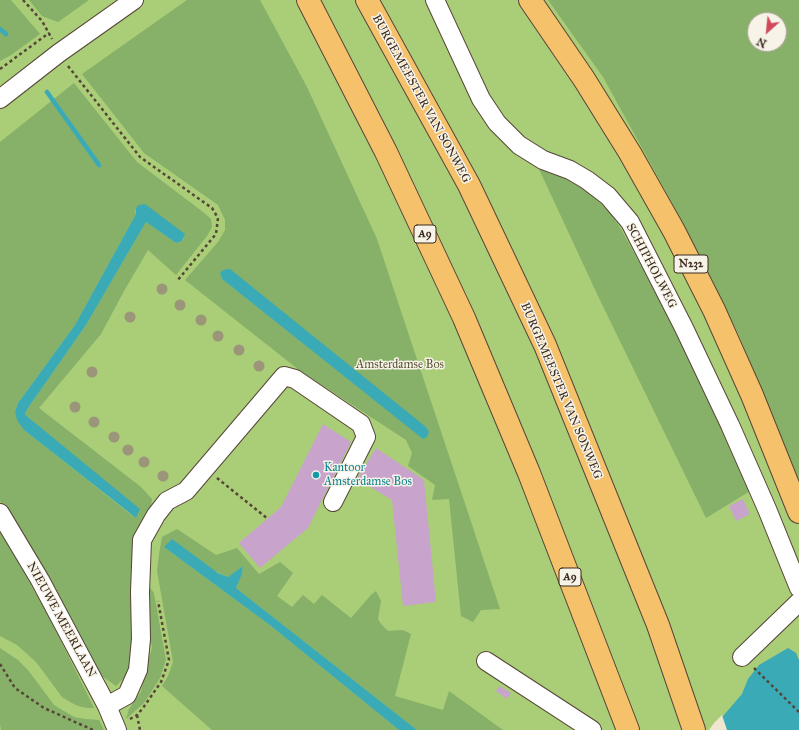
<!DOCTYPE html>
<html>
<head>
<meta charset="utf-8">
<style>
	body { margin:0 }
	#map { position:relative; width:799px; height:730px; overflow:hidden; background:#efe7cd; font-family:"IM FELL Great Primer",serif }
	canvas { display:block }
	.north { position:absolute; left:747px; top:12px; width:40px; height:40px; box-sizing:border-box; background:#f7f3e8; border:1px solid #aca397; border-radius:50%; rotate:207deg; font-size:11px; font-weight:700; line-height:16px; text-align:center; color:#3b2a1e }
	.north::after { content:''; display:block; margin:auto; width:14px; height:18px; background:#d1495b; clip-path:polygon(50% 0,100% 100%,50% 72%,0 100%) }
</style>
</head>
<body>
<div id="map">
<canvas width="799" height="730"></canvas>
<div class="north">N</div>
</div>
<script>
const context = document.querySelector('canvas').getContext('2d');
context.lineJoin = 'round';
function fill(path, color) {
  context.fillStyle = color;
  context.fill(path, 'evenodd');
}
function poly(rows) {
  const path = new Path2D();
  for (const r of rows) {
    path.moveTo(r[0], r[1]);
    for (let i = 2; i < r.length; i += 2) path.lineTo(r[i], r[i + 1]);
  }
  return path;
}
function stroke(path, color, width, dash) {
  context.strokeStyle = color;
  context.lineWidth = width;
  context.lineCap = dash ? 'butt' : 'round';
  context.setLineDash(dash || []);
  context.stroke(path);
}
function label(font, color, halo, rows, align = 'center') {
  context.font = font + ' "IM FELL Great Primer",serif';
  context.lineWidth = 3;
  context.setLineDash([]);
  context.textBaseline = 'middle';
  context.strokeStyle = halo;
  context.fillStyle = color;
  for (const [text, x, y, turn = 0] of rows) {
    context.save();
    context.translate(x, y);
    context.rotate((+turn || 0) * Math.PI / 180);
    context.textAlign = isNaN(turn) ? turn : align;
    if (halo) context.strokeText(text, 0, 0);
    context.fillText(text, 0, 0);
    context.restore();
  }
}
fill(poly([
	[0,0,799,0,799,730,0,730],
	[755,20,779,20,779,44,755,44]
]), '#aacd77');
fill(poly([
	[0,0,11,0,40,34,11,55,0,61],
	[29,0,89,0,58,22,42,16],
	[187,0,260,0,307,87,377,239,500,609,481,610,473,622,461,616,449,499,432,500,435,485,408,466,412,453,406,440,299,370,185,280,218,242,225,230,225,220,218,205,144,153,82,74],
	[220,273,424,439,222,279],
	[548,0,799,0,799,480,739,335,675,208,603,77],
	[755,20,779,20,779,44,755,44],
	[74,83,137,162,203,212,211,219,212,227,207,236,176,275,148,250,124,291,101,334,39,408,141,487,152,499,134,655,127,675,116,686,99,674,19,531,0,501,0,142],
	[135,210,184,238,182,241,176,243,146,222,86,325,28,408,25,414,135,518,24,430,15,412,18,403,75,325,136,214],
	[539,169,568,180,580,187,593,196,610,213,621,229,672,323,750,491,706,518,598,296],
	[177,529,216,555,237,548,259,574,280,562,293,573,277,596,292,607,303,595,314,604,322,595,351,618,371,595,376,591,381,601,378,619,381,624,388,631,403,630,411,634,395,696,443,710,449,691,503,730,417,730,236,588,242,574,243,566,228,577,164,547,271,626,399,730,212,730,162,686,168,676,173,662,157,571,159,554,162,537],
	[0,531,49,617,94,708,87,708,78,706,70,702,62,697,36,662,17,645,0,636],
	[145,581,154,593,166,660,160,678,144,703,126,719,129,709,141,692,145,671,152,648,147,623],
	[0,648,18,660,28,670,54,705,74,717,85,719,99,720,104,730,1,730,0,724]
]), '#87b068');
fill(poly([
	[145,204,185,234,182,241,176,243,146,222,86,325,28,408,25,414,29,418,140,509,136,518,24,430,17,420,15,412,18,403,75,325,136,214,136,208,139,205],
	[230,269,426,427,429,432,427,437,423,439,222,279,220,273,223,270],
	[172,539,218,573,228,577,243,566,242,574,236,588,417,730,399,730,271,626,164,547],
	[788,648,796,653,799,660,799,730,711,730,742,694,748,679,759,665]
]), '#3aaab7');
fill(poly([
	[722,715,727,730,709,730,714,723]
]), '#efe7cd');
stroke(poly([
	[0,29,6,34],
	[47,92,99,165]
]), '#3aaab7', 4.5);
fill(poly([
	[323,424,351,442,308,528,260,568,239,543,281,507],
	[376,448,424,480,436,602,403,606,392,500,357,479],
	[743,499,750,514,736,521,729,506],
	[500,686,511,693,507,699,496,691]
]), '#c8a4cd');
const minor = poly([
	[435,0,481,99,497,123,519,145,543,160,570,170,587,180,608,196,630,222,684,328,730,425,767,509,799,588],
	[0,99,59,53,134,0],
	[0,513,40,580,107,706,117,730],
	[742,657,799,602],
	[486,661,592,730],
	[107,706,127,695,138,670,141,639,140,592,142,540,156,515,167,501,186,491,284,376,295,379,361,424,366,437,333,502]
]);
const major = poly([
	[530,0,584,79,630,153,674,231,714,310,752,395,799,512]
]);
const highway = poly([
	[308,0,386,152,464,318,529,473,628,730],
	[367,0,469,185,545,345,658,625,694,730]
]);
stroke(minor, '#564638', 20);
stroke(major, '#564638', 24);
stroke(highway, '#564638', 24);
stroke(poly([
	[23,0,42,21,52,39],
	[68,66,140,157,212,208,218,218,216,234,177,281],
	[0,69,49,33],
	[217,478,268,519],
	[0,664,15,688,44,708,93,730],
	[754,668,799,712],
	[137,715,140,730],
	[130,719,137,715,143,708,161,682,169,660,158,601]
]), '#564638', 2.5, [3, 3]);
stroke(minor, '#fff', 18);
stroke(major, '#f6c16b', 22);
stroke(highway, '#f6c16b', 22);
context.fillStyle = '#9b9679';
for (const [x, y] of [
	[162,289],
	[180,305],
	[130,317],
	[201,320],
	[218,336],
	[239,350],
	[259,366],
	[92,372],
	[75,407],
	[94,422],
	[114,437],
	[128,450],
	[144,462],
	[163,476]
]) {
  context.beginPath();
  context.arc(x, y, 5.5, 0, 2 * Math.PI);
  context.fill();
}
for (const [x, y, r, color] of [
	[316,475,4,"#0f9aa8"]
]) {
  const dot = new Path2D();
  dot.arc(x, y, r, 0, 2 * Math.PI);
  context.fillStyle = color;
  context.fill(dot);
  stroke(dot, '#f7f3e8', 1.5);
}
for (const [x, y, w] of [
	[425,234,22],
	[691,264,34],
	[570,577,22]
]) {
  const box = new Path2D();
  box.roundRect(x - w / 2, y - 9, w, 18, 3);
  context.fillStyle = '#f7f3e8';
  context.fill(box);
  stroke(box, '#3b2a1e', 1);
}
label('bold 11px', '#3b2a1e', null, [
	["A9",425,234],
	["N232",691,264],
	["A9",570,577]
]);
label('12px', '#3b2a1e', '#f7f3e8', [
	["BURGEMEESTER VAN SONWEG",421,99,61],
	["SCHIPHOLWEG",651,266,62],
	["BURGEMEESTER VAN SONWEG",561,391,67],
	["NIEUWE MEERLAAN",61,620,61]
]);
label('12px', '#575334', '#f7f3e8', [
	["Amsterdamse Bos",400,365]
]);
label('12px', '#0d838f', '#f7f3e8', [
	["Kantoor",324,468],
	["Amsterdamse Bos",324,482]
], 'left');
</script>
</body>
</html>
